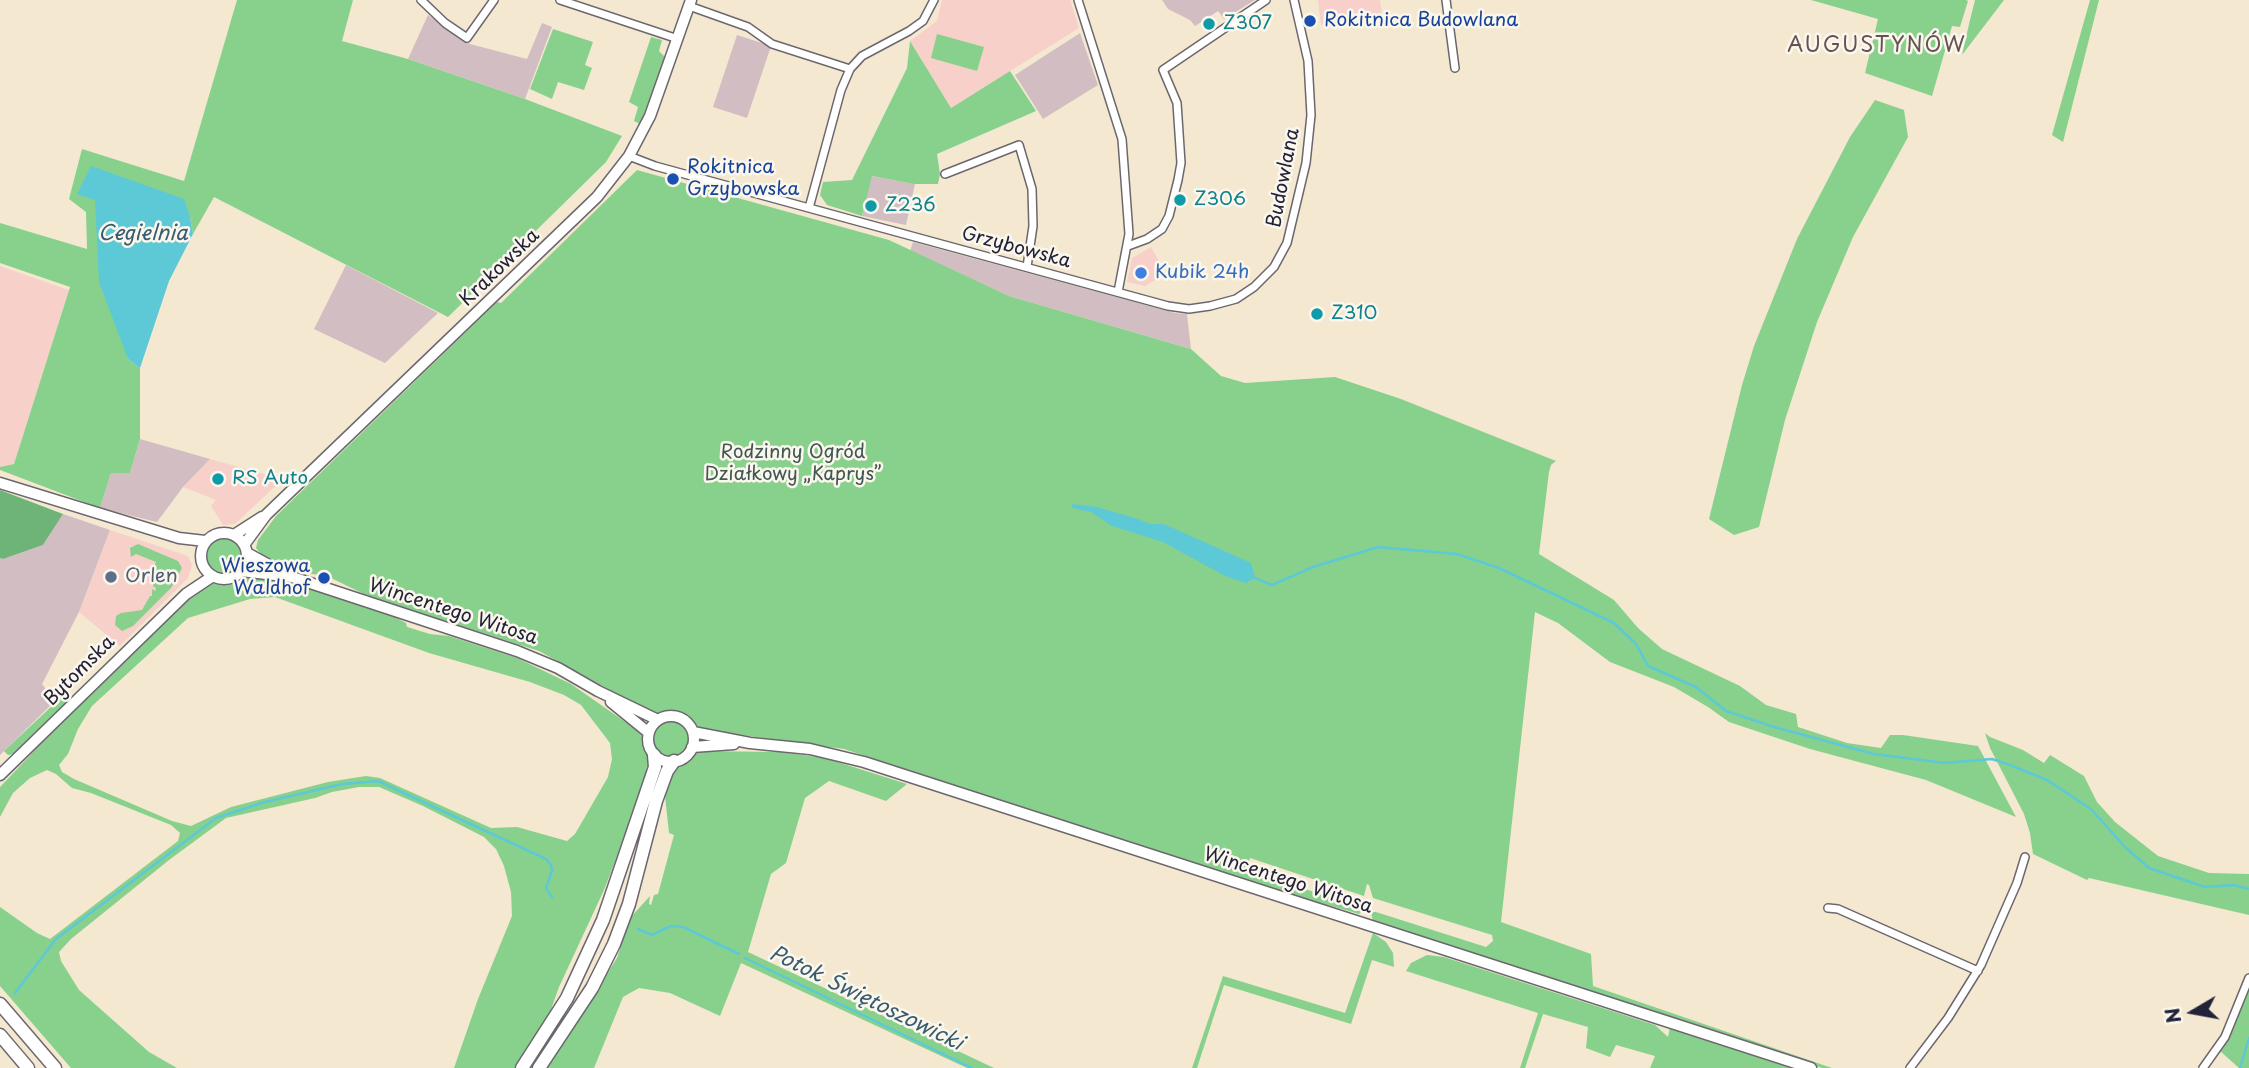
<!DOCTYPE html>
<html>
<head>
<meta charset="utf-8">
<style>
	body { margin:0 }
	#map { position:relative; width:2249px; height:1068px; overflow:hidden; background:#f4e8d0; font-family:"Playpen Sans",sans-serif }
	canvas { display:block }
	.north { position:absolute; left:2158px; top:977px; width:70px; height:70px; -webkit-text-stroke:5px #fbf7ec; paint-order:stroke; rotate:260deg; font-size:19px; font-weight:700; line-height:28px; text-align:center; color:#22223b }
	.north::after { content:''; display:block; margin:auto; width:24px; height:32px; background:#22223b; clip-path:polygon(50% 0,100% 100%,50% 72%,0 100%) }
</style>
</head>
<body>
<div id="map">
<canvas width="2249" height="1068"></canvas>
<div class="north">N</div>
</div>
<script>
const context = document.querySelector('canvas').getContext('2d');
context.lineJoin = 'round';
function fill(path, color) {
  context.fillStyle = color;
  context.fill(path, 'evenodd');
}
function poly(rows) {
  const path = new Path2D();
  for (const r of rows) {
    if (r.length === 3) {
      path.moveTo(r[0] + r[2], r[1]);
      path.arc(r[0], r[1], r[2], 0, 2 * Math.PI);
      continue;
    }
    path.moveTo(r[0], r[1]);
    for (let i = 2; i < r.length; i += 2) path.lineTo(r[i], r[i + 1]);
  }
  return path;
}
function stroke(path, color, width, dash) {
  context.strokeStyle = color;
  context.lineWidth = width;
  context.lineCap = dash ? 'butt' : 'round';
  context.setLineDash(dash || []);
  context.stroke(path);
}
function label(font, color, halo, rows, align = 'center') {
  context.font = font + ' "Playpen Sans",sans-serif';
  context.lineWidth = 5;
  context.setLineDash([]);
  context.textBaseline = 'middle';
  context.strokeStyle = halo;
  context.fillStyle = color;
  for (const [text, x, y, turn = 0] of rows) {
    context.save();
    context.translate(x, y);
    context.rotate((+turn || 0) * Math.PI / 180);
    context.textAlign = isNaN(turn) ? turn : align;
    if (halo) context.strokeText(text, 0, 0);
    context.fillText(text, 0, 0);
    context.restore();
  }
}
fill(poly([
	[942,0,1070,0,1079,28,951,108,910,41,937,21],
	[1318,0,1380,0,1382,16,1321,25],
	[1151,247,1166,274,1145,286,1127,282,1132,258],
	[0,266,69,290,14,464,0,467],
	[210,459,283,479,235,524,223,525,211,506,216,500,183,487],
	[110,530,188,556,192,565,188,578,120,646,79,612]
]), '#f7d0ca');
fill(poly([
	[1162,0,1255,0,1224,19,1218,11,1195,26,1190,20,1168,9],
	[428,15,470,44,527,59,542,23,552,27,525,99,408,59],
	[1080,33,1098,85,1043,119,1015,75],
	[737,35,771,46,747,118,713,107],
	[871,176,915,184,906,225,862,216],
	[913,242,1175,313,1187,314,1191,349,1009,296,910,251],
	[346,265,438,313,385,363,314,329],
	[140,439,210,459,183,487,157,522,100,508,111,473,130,473],
	[63,514,110,530,79,612,42,684,55,701,0,755,0,558,3,559,43,545]
]), '#d2bec2');
fill(poly([
	[237,0,353,0,342,41,408,59,525,99,622,136,606,162,448,317,214,197,193,234,190,217,95,200,128,359,140,368,140,439,130,473,111,473,100,508,0,470,0,467,14,464,70,287,0,263,0,223,87,249,86,212,69,199,82,149,184,181],
	[1811,0,1966,0,1968,1,1960,27,1952,26,1932,96,1865,73,1878,19],
	[1975,0,2004,0,1962,55,1970,20],
	[2090,0,2099,0,2063,142,2052,135],
	[553,29,593,42,585,65,592,68,584,90,558,82,552,99,530,89],
	[937,34,984,47,977,71,931,58],
	[651,37,662,40,659,51,666,58,640,124,634,121,638,107,629,102],
	[910,41,951,108,1010,71,1036,111,937,154,940,174,938,184,914,184,872,176,862,216,827,205,820,195,823,182,852,180,907,68],
	[1875,100,1904,110,1908,137,1853,237,1817,322,1785,420,1759,527,1734,535,1709,519,1742,385,1754,346,1797,239,1850,137],
	[637,170,889,240,1009,296,1191,349,1221,376,1245,383,1335,377,1401,399,1556,461,1551,465,1549,472,1539,554,1614,600,1638,628,1662,649,1740,686,1766,705,1796,714,1798,727,1847,743,1881,748,1890,735,1903,735,1978,746,2016,817,1926,780,1810,749,1729,722,1708,707,1674,687,1610,662,1558,623,1535,612,1501,922,1591,954,1593,986,1832,1068,1822,1068,1373,921,1371,912,1376,912,1486,947,1493,941,1492,935,1373,898,1369,885,1367,884,1364,896,1250,858,1247,870,1357,906,1362,911,1359,914,1328,905,1322,906,844,749,698,729,685,714,675,711,655,715,539,651,368,596,327,576,297,572,261,554,256,548,258,540,276,516,497,302,501,303],
	[224,556,19],
	[138,544,178,561,182,568,171,588,133,626,122,631,115,625,116,616,121,613,142,610,150,596,152,596,152,589,155,591,156,588,153,586,152,573,156,562,136,554,131,557,130,548],
	[247,574,302,586,389,614,406,623,407,627,430,634,449,636,517,658,571,684,634,728,637,727,642,733,651,756,651,767,647,766,646,770,650,771,604,890,559,987,549,1015,515,1068,454,1068,478,999,512,916,511,892,504,866,496,849,484,837,423,806,379,787,359,787,332,792,315,798,226,818,169,860,71,939,59,952,61,961,79,990,149,1052,177,1068,71,1068,0,986,0,907,37,933,50,939,178,841,180,833,171,825,91,793,72,788,56,774,47,770,30,778,13,793,0,817,0,787,37,748,190,599,216,582,229,581],
	[275,597,429,653,530,682,564,695,581,705,610,743,612,759,608,777,575,834,567,841,517,827,491,828,380,778,366,776,328,782,231,807,191,826,172,821,74,779,62,772,59,765,68,754,78,729,92,706,188,618,250,599],
	[70,689,67,702,15,754,8,755,4,751],
	[671,738,19],
	[1985,733,1990,737,2023,750,2044,763,2050,755,2084,776,2097,802,2115,822,2158,856,2209,873,2249,874,2249,915,2089,878,2087,880,2033,854,2030,833,2024,814,1990,748],
	[698,751,780,752,825,758,907,784,886,801,829,781,805,798,786,863,771,874,748,952,994,1068,967,1068,741,963,720,1016,670,993,639,988,623,997,594,1068,547,1068,617,958,630,918,650,896,649,904,651,905,654,895,658,894,674,835,669,833,665,796,666,787,672,769],
	[1373,933,1386,942,1393,953,1394,967,1372,960,1351,1024,1224,985,1197,1068,1192,1068,1223,976,1345,1013],
	[1427,955,1444,957,1655,1025,1668,1037,1670,1027,1794,1068,1650,1068,1655,1056,1616,1045,1610,1057,1586,1048,1588,1027,1543,1014,1525,1068,1520,1068,1538,1013,1406,971,1411,963],
	[2249,990,2249,1068,2239,1068,2220,1051,2230,1037]
]), '#88d18d');
fill(poly([
	[0,490,63,514,43,545,3,559,0,558]
]), '#6eb378');
fill(poly([
	[91,166,184,199,190,217,193,234,169,281,140,368,128,359,99,282,95,200,77,194],
	[1071,504,1097,507,1138,519,1150,524,1164,524,1251,563,1255,578,1246,583,1225,576,1163,542,1112,526,1091,512,1073,508]
]), '#5dc8d6');
stroke(poly([
	[1255,578,1272,585,1313,567,1378,547,1457,554,1499,568,1614,623,1636,644,1648,666,1696,687,1726,711,1774,727,1874,754,1945,763,1992,759,2010,765,2047,780,2091,809,2125,847,2149,868,2205,887,2233,885,2249,889],
	[638,929,652,935,671,926,683,927,739,954],
	[745,958,972,1068],
	[15,993,56,939,216,818,265,802,342,784,378,781,546,859,551,865,552,871,546,888,552,897],
	[2240,1068,2249,1038]
]), '#5dc8d6', 2.5);
const street = poly([
	[421,0,445,23,467,38,494,0],
	[560,0,678,39],
	[1078,0,1122,139,1129,234,1118,292],
	[1446,0,1455,68],
	[689,6,748,27,772,44,850,69],
	[629,156,655,166,1168,306,1189,309,1210,306,1236,299,1254,287,1274,267,1287,243,1306,163,1311,115,1308,61,1294,0],
	[945,174,1019,145,1032,189,1033,226,1027,267],
	[809,208,841,90,850,69,862,56,909,31,923,21,934,0],
	[1128,246,1147,239,1162,229,1169,216,1178,180,1181,163,1177,103,1163,70,1266,0],
	[1828,908,1838,909,1978,971],
	[1910,1068,1948,1018,1981,965,2017,883,2025,857],
	[2203,1068,2225,1037,2249,978]
]);
const primary = poly([
	[0,483,179,538,205,541],
	[224,556,23],
	[234,535,262,517],
	[244,545,266,515,597,197,629,156,650,116,691,0],
	[247,553,285,574],
	[241,571,292,577,517,651,558,668,598,691,658,720],
	[611,702,649,733],
	[671,739,23],
	[693,732,750,743,810,749,864,762,1811,1068],
	[692,747,734,744],
	[0,775,186,594,213,576]
]);
const highway = poly([
	[0,1004,55,1068],
	[0,1035,28,1068],
	[522,1068,567,998,603,920,655,767,654,755],
	[539,1068,592,988,614,944,629,904,656,801,667,771,674,761]
]);
stroke(street, '#6c676f', 10);
stroke(primary, '#6c676f', 13);
stroke(highway, '#6c676f', 15);
stroke(street, '#fff', 7);
stroke(primary, '#fff', 10);
stroke(highway, '#fff', 12);
for (const [x, y, r, color] of [
	[1310,21,7,"#1a4fb4"],
	[1209,24,7,"#0f9aa8"],
	[673,179,7,"#1a4fb4"],
	[1180,200,7,"#0f9aa8"],
	[871,206,7,"#0f9aa8"],
	[1141,273,7,"#3f7fe0"],
	[1317,314,7,"#0f9aa8"],
	[218,479,7,"#0f9aa8"],
	[111,577,7,"#5c6f8a"],
	[324,578,7,"#1a4fb4"]
]) {
  const dot = new Path2D();
  dot.arc(x, y, r, 0, 2 * Math.PI);
  context.fillStyle = color;
  context.fill(dot);
  stroke(dot, '#fbf7ec', 2.5);
}
label('19px', '#164399', '#fbf7ec', [
	["Rokitnica Budowlana",1324,21],
	["Rokitnica",687,168],
	["Grzybowska",687,190],
	["Wieszowa",310,567,"right"],
	["Waldhof",310,589,"right"]
], 'left');
label('19px', '#0d838f', '#fbf7ec', [
	["Z307",1223,24],
	["Z306",1194,200],
	["Z236",885,206],
	["Z310",1331,314],
	["RS Auto",232,479]
], 'left');
label('19px', '#22223b', '#fbf7ec', [
	["Budowlana",1284,178,-79],
	["Grzybowska",1016,248,15],
	["Krakowska",500,268,-44],
	["Wincentego Witosa",453,612,18],
	["Bytomska",80,671,-45],
	["Wincentego Witosa",1288,881,18]
]);
label('19px', '#366cbe', '#fbf7ec', [
	["Kubik 24h",1155,273]
], 'left');
label('19px', '#415754', '#fbf7ec', [
	["Rodzinny Ogród",793,453],
	["Działkowy „Kaprys”",793,475]
]);
label('19px', '#4e5e75', '#fbf7ec', [
	["Orlen",125,577]
], 'left');
context.letterSpacing = '2px';
label('21px', '#645352', '#fbf7ec', [
	["AUGUSTYNÓW",1877,46]
]);
context.letterSpacing = '0px';
label('italic 21px', '#375c71', '#fbf7ec', [
	["Cegielnia",143,234],
	["Potok Świętoszowicki",866,999,26]
]);
</script>
</body>
</html>
